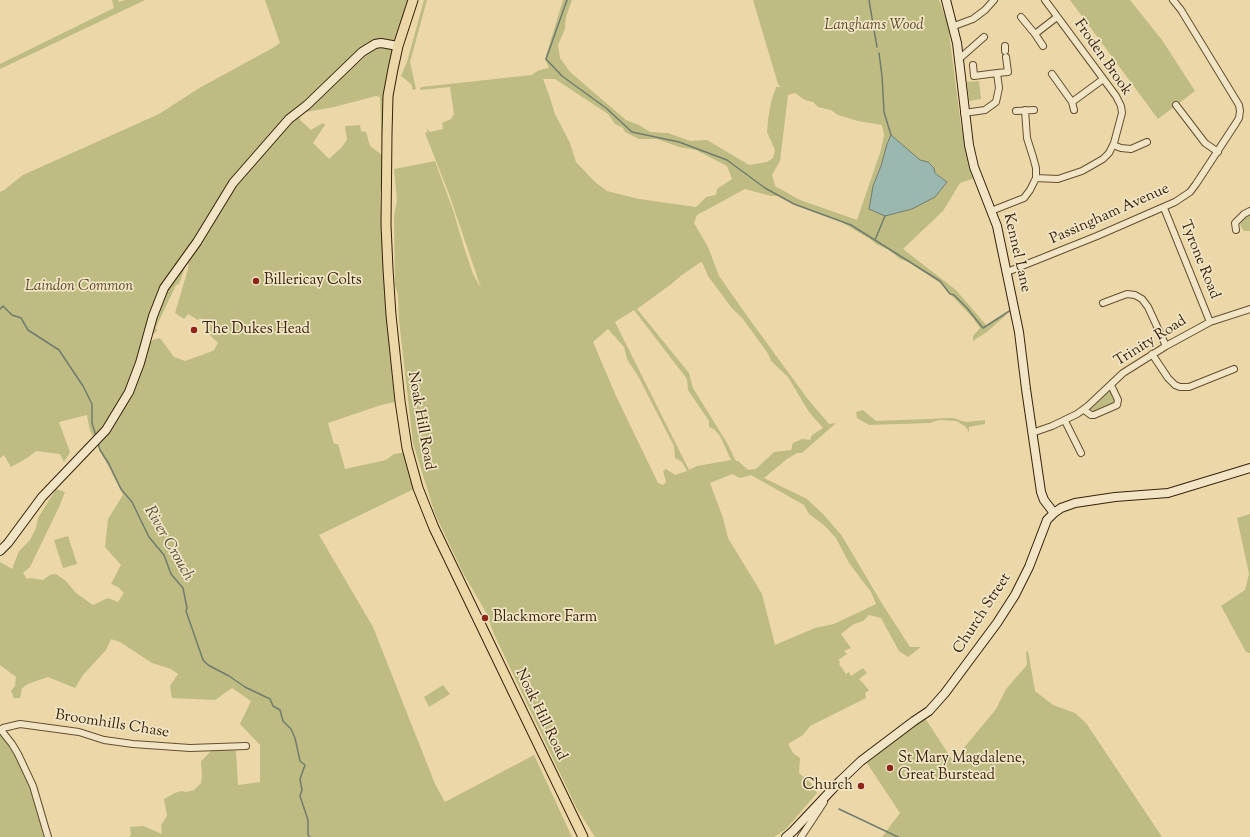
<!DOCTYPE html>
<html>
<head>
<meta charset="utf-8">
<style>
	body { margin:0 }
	canvas { display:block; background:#ebd7a7 }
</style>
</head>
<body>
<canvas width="1250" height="837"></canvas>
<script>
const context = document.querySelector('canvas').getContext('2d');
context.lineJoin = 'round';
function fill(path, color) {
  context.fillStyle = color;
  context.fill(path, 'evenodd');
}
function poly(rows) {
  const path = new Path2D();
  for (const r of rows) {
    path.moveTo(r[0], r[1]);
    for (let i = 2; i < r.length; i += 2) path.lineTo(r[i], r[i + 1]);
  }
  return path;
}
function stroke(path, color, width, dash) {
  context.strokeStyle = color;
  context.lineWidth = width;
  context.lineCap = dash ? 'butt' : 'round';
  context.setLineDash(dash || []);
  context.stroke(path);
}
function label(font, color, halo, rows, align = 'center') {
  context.font = font + ' "Sorts Mill Goudy",serif';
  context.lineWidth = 3.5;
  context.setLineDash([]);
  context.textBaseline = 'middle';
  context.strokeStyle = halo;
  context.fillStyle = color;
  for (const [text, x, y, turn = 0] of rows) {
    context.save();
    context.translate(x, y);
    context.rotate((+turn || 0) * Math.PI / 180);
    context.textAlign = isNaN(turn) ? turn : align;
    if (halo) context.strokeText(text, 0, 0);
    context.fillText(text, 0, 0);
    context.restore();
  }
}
fill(poly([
	[112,0,118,0,119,2,125,0,145,0,0,69,0,64,114,8],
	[265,0,414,0,393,69,384,177,380,193,385,304,395,402,381,405,328,423,334,444,338,444,345,469,386,460,394,454,408,452,418,487,319,535,373,627,435,784,445,802,534,755,572,837,129,837,131,835,130,827,143,826,162,834,161,825,167,816,164,799,175,793,181,791,186,792,194,790,201,783,202,776,201,761,215,747,236,751,238,785,260,782,260,745,240,724,251,701,232,688,215,700,172,698,170,686,178,674,171,669,152,663,120,642,111,639,106,650,83,675,75,688,48,677,30,683,22,688,20,698,14,698,11,691,15,686,16,677,0,665,0,562,12,569,19,551,30,540,36,528,38,518,56,489,65,492,59,507,30,567,23,573,27,579,30,578,43,580,50,575,56,574,66,581,76,593,93,605,108,598,118,602,124,593,118,587,111,584,121,565,105,547,108,519,123,495,90,431,87,415,59,422,70,452,64,462,60,454,36,451,27,458,11,467,4,455,0,458,0,192,4,190,23,175,159,114,201,87,271,49,280,43],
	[376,96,380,97,382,155,370,146,366,132,361,131,360,125,345,126,347,140,341,148,329,159,313,143,325,125,323,123,311,130,300,120,300,113,334,107],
	[189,256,188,269,175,313,184,319,188,314,198,320,200,318,211,324,207,332,218,343,214,350,210,352,185,361,174,357,160,338,153,340,145,347,147,339,157,331,156,327,176,285,179,284,185,267,184,263],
	[424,0,427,0,410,62,416,89,413,90,411,84,401,76,407,62],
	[563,0,572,0,566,17,565,29,558,45,560,58,570,72,626,120,639,125,650,132,668,133,690,141,707,140,749,165,767,162,773,158,775,150,767,132,768,120,771,102,776,87,781,87,778,84,753,0,939,0,948,25,961,126,974,178,960,183,943,211,903,249,956,290,987,326,1005,313,1006,315,988,331,973,341,973,336,980,328,972,317,940,283,909,262,900,259,889,250,876,244,870,239,838,220,794,204,780,196,771,196,745,189,697,215,694,223,708,247,719,276,750,320,807,398,829,424,836,423,811,445,802,453,797,453,787,459,764,478,807,499,824,515,842,536,881,602,910,647,921,647,908,657,899,651,881,618,869,615,863,621,854,624,841,634,851,648,844,651,847,654,838,660,840,661,839,664,846,674,849,672,851,676,863,668,867,673,859,679,869,690,865,693,866,698,810,726,803,735,788,744,793,753,800,758,799,773,812,784,817,793,786,829,774,837,595,837,576,807,494,634,487,614,463,573,435,514,413,443,399,320,398,295,395,285,394,216,397,200,394,169,435,161,454,213,463,244,473,274,481,288,449,194,425,133,428,132,426,128,430,132,443,129,442,123,451,119,454,114,450,87,420,90,421,87,532,75,539,70,549,68,545,59],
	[543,79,555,79,608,114,615,124,623,128,625,132,639,139,657,139,679,147,696,150,727,166,732,179,717,189,716,195,706,197,696,207,639,199,607,191,595,182,576,162,570,143,555,114,550,98],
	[795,93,805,100,813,102,818,107,831,110,838,115,858,121,882,125,884,135,881,150,857,220,800,200,775,186,772,175,780,161,788,95],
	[891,135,920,160,928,162,934,167,935,172,947,182,935,197,899,213,892,214,869,209,873,186,881,166,887,144],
	[701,262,703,264,708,276,731,307,743,319,767,352,772,362,788,377,809,412,823,428,812,435,810,440,802,439,793,443,791,450,774,452,756,469,748,470,738,461,736,461,727,443,693,388,689,373,637,309,670,285,682,275],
	[634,310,687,379,688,390,709,421,709,427,714,429,720,436,731,460,697,466,689,470,615,322],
	[608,329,624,347,627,359,638,376,674,446,675,458,682,462,687,471,675,475,666,469,663,471,666,482,663,485,658,483,616,396,593,342],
	[732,474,740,478,751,475,804,505,809,514,824,525,836,538,849,563,871,592,876,604,834,624,815,628,775,645,762,594,728,538,723,518,710,483],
	[1070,0,1130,0,1162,40,1195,91,1158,119],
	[979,81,981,99,969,101,967,82],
	[1250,215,1250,231,1244,231,1240,225,1244,218],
	[1110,390,1116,400,1115,404,1093,413,1088,411],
	[863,410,876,421,953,418,966,422,985,420,985,424,969,427,969,432,965,426,956,421,939,420,930,423,869,425,857,418,856,412],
	[1250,514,1250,653,1246,652,1221,606,1245,590,1249,574,1237,518],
	[68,536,77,564,63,568,54,540],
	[1028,651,1035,691,1053,705,1075,713,1086,723,1162,837,882,837,900,813,867,763,916,723,923,715,953,761,996,709,1006,689,1027,665,1026,652],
	[443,685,450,694,429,707,424,697],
	[0,730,18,754,49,837,0,837]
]), '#bebc82');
const water = poly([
	[891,135,920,160,928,162,934,168,935,173,947,182,935,197,912,209,885,216,869,209,873,186,881,166,887,144,891,135]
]);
fill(water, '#9ab8af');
stroke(water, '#727c6d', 1);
stroke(poly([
	[567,0,546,59,562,76,606,108,632,132,679,142,727,160,765,188,794,204,851,225,940,281,950,294,954,295,967,308,983,328,1011,310],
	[869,0,877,47],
	[879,53,882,76,884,112,891,135],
	[875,240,885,216],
	[0,309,3,306,12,315,21,318,28,330,59,350,83,386,92,404,92,423,96,436],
	[98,443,100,450,109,464,121,489,132,502,149,537,164,555,171,574,183,588,187,608,186,611,203,660,208,665,229,676,245,687,270,699,273,706,280,710,283,721,291,729,295,738,300,761,305,765,300,779,302,790,300,796,308,820,308,835,310,837],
	[839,809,898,837]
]), '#727c6d', 1.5);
const street = poly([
	[1021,17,1035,34,1057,17],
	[954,26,973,19,985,10,994,0],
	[1035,34,1043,46],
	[1005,46,1005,51],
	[959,59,984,37],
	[973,65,974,76,997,73],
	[1052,74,1072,102,1074,110],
	[1072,102,1102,80],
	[1176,105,1205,143,1218,152],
	[1016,111,1034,110],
	[964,113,985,110,996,102,999,88,997,73,1008,72,1006,57],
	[1113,145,1121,148,1131,149,1147,142],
	[1036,178,1058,179,1082,171,1103,159,1109,153,1114,143,1122,113,1121,106,1116,96,1045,0],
	[1164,208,1210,322],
	[991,211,1024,198,1030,190,1036,178,1036,168,1033,157,1027,138,1025,110],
	[1236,230,1235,223,1244,214,1250,211],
	[1007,272,1097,236,1175,202,1190,192,1196,184,1236,123,1239,118,1240,111,1239,105,1181,10,1173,0],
	[1103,303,1127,294,1135,295,1142,299,1148,307,1166,346],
	[1152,354,1168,378,1175,385,1180,387,1189,387,1234,369],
	[1084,410,1091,415,1094,415,1117,405,1118,400,1111,385],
	[1065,421,1081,453],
	[1032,433,1052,426,1077,414,1088,406,1123,373,1166,346,1210,322,1250,309],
	[0,730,3,728,20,724,79,732,104,740,133,744,190,748,246,746],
	[1,730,12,744,18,754,33,786,48,837],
	[801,837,824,802]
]);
const secondary = poly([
	[946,0,957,43,969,145,974,167,997,226,1019,332,1026,389,1041,492,1044,500,1054,513],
	[0,551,8,543,42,497,106,430,129,392,140,363,153,316,164,288,197,242,233,183,289,119,307,105,362,52,375,44,381,43,398,46],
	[786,837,793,831,840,781,861,761,914,721,929,711,945,693,997,623,1015,595,1029,567,1047,520,1054,513,1061,508,1075,503,1115,497,1168,493,1250,468]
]);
const primary = poly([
	[413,0,398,46,393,69,388,96,387,134,386,225,388,269,391,315,400,401,407,448,418,488,434,528,583,837]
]);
stroke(street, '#644f31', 8);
stroke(secondary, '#37220a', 10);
stroke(primary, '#37220a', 11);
stroke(street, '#f2e5c6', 6);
stroke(secondary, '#f2e5c6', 8);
stroke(primary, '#ebd7a7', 9);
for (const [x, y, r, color] of [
	[256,281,4,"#8f2418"],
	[194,330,4,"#8f2418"],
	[485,618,4,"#8f2418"],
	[890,768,4,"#8f2418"],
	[861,786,4,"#8f2418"]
]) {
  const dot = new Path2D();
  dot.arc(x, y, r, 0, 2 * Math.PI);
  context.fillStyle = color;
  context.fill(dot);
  stroke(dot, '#f2e5c6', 1.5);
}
label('italic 15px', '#594828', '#f2e5c6', [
	["Langhams Wood",874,26],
	["Laindon Common",79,287]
]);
label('15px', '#37220a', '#f2e5c6', [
	["Froden Brook",1102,58,55],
	["Passingham Avenue",1110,215,-24],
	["Kennel Lane",1016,253,77],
	["Tyrone Road",1199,260,68],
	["Trinity Road",1151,342,-32],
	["Noak Hill Road",420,421,80],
	["Church Street",983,614,-57],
	["Noak Hill Road",540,715,64],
	["Broomhills Chase",112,725,9]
]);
label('15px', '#37220a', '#f2e5c6', [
	["Billericay Colts",264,281],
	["The Dukes Head",202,330],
	["Blackmore Farm",493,618],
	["St Mary Magdalene,",898,759],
	["Great Burstead",898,776],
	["Church",853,786,"right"]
], 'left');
label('italic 16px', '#554f3c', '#f2e5c6', [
	["River Crouch",168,544,60]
]);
</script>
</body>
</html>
